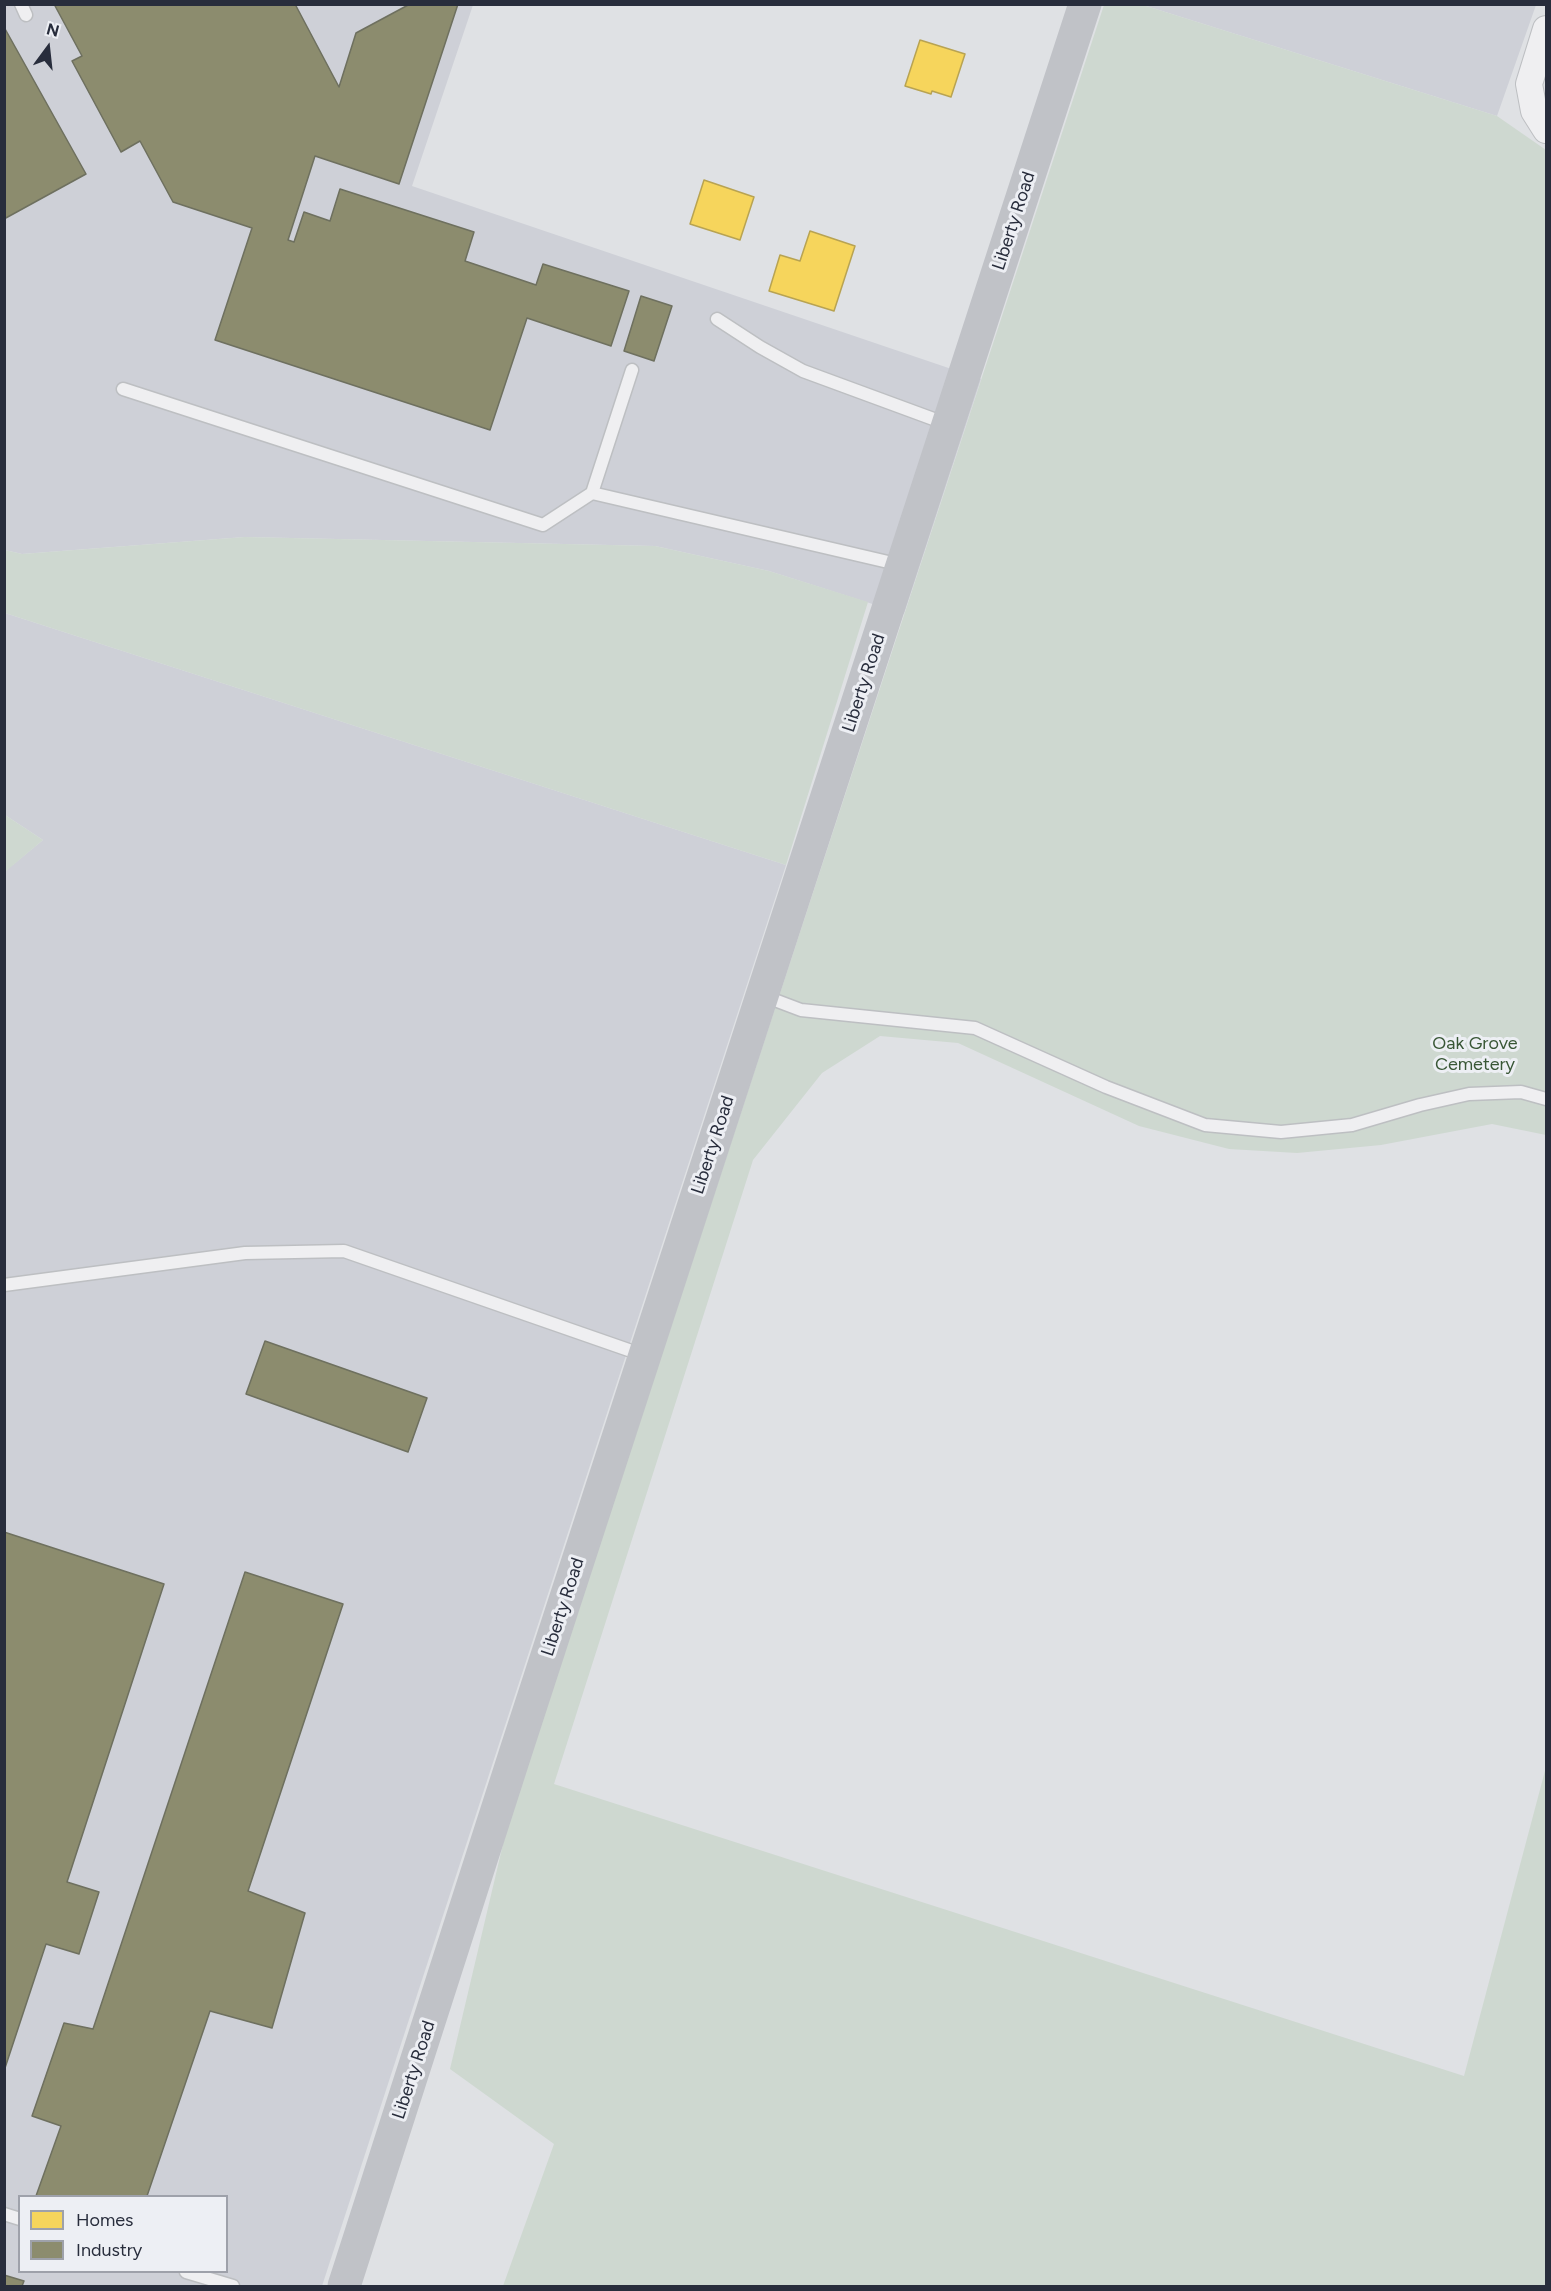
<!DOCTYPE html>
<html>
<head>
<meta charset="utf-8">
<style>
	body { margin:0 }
	#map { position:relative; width:1551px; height:2291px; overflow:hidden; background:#dfe1e4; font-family:Figtree,sans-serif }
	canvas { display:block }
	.frame { position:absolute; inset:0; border:6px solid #282d3c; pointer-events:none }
	.legend { position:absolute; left:18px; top:2195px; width:210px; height:78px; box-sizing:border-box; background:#edeff4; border:2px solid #9ea1aa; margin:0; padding:8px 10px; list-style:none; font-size:18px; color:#282d3c }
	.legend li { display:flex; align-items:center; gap:12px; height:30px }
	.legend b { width:30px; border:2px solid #9ea1aa }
	.north { position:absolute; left:18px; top:18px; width:60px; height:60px; -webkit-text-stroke:4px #edeff4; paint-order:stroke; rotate:15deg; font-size:16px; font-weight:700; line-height:24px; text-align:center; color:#282d3c }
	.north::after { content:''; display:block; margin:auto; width:21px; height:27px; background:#282d3c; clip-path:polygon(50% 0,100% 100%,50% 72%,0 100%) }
</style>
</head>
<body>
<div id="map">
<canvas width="1551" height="2291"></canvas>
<div class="frame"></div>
<ul class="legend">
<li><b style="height:16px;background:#f6d55c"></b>Homes</li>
<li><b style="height:16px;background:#8c8c6e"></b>Industry</li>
</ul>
<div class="north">N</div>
</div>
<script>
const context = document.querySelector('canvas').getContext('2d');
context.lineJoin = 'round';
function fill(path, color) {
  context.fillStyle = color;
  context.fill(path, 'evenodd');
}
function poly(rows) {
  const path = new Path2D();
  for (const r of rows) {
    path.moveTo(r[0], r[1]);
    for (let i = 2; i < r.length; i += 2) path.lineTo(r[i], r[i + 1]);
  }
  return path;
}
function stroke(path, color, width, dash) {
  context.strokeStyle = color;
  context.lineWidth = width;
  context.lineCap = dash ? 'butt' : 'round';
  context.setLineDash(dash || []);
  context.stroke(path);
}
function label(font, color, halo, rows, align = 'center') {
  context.font = font + ' Figtree,sans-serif';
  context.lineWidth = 6;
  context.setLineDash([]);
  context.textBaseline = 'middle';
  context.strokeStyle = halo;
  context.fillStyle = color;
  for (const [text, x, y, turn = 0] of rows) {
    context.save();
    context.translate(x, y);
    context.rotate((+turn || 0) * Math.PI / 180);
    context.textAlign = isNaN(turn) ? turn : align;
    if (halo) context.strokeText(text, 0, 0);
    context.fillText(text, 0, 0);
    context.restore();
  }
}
fill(poly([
	[5,5,473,5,412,186,981,379,904,614,769,571,655,546,245,537,22,554,5,550],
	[1143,5,1536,5,1497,116],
	[5,613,786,865,322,2286,5,2286,4,872,43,840,5,815],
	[20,2196,226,2196,226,2272,20,2272]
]), '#ced0d7');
fill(poly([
	[1104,5,1143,5,1497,116,1546,150,1546,1135,1492,1124,1381,1145,1297,1153,1229,1149,1139,1126,958,1043,880,1036,822,1073,753,1160,554,1784,1464,2076,1546,1767,1546,2286,503,2286,554,2144,450,2069,508,1823],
	[245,537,655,546,769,571,868,602,786,865,5,613,5,550,22,554],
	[5,815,43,840,5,872,4,872]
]), '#ced8d0');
const homes = poly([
	[920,40,965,54,951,97,932,91,931,94,905,86,920,40],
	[704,180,754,197,740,240,690,224,704,180],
	[810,231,855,246,834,311,769,291,780,255,800,261,810,231]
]);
fill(homes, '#f6d55c');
stroke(homes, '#b8a352', 1.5);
const industry = poly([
	[54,4,295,4,339,87,356,33,410,4,458,4,399,184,315,156,288,240,294,242,304,212,330,221,340,189,474,232,465,261,536,285,543,264,629,291,611,346,527,318,490,430,215,340,252,228,173,202,140,141,121,152,72,61,82,56,54,4],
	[4,27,86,174,4,219,4,27],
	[641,296,672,306,654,361,624,351,641,296],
	[265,1341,427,1398,408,1452,246,1394,265,1341],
	[4,1532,164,1584,67,1882,99,1892,79,1954,46,1944,4,2071,4,1532],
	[245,1572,343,1604,248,1891,305,1913,272,2028,210,2011,147,2196,36,2196,61,2126,32,2116,64,2023,93,2029,245,1572],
	[4,2275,24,2281,22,2286,4,2286,4,2275]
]);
fill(industry, '#8c8c6e');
stroke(industry, '#6e705f', 1.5);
const lane = poly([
	[21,4,26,15],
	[717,319,760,347,803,371,947,424],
	[123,389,543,525,592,493,901,565],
	[592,493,632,370],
	[764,996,801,1010,975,1028,1106,1087,1205,1125,1281,1132,1352,1125,1420,1105,1469,1094,1521,1092,1546,1099],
	[4,1285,245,1253,344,1251,643,1355],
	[4,2214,20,2219],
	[186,2272,233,2286]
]);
const street = poly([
	[1546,29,1529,84,1534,111,1546,130]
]);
stroke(lane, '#bdbfc2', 15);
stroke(street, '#bdbfc2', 28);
stroke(lane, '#efeff1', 12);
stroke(street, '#efeff1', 26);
stroke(poly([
	[344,2286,516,1751,1085,4]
]), '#c0c2c7', 33);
label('18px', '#282d3c', '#edeff4', [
	["Liberty Road",1014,221,-72],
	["Liberty Road",864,683,-72],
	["Liberty Road",713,1145,-72],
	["Liberty Road",563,1607,-72],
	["Liberty Road",414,2070,-72]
]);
label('18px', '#395736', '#edeff4', [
	["Oak Grove",1475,1044],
	["Cemetery",1475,1065]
]);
</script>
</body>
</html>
